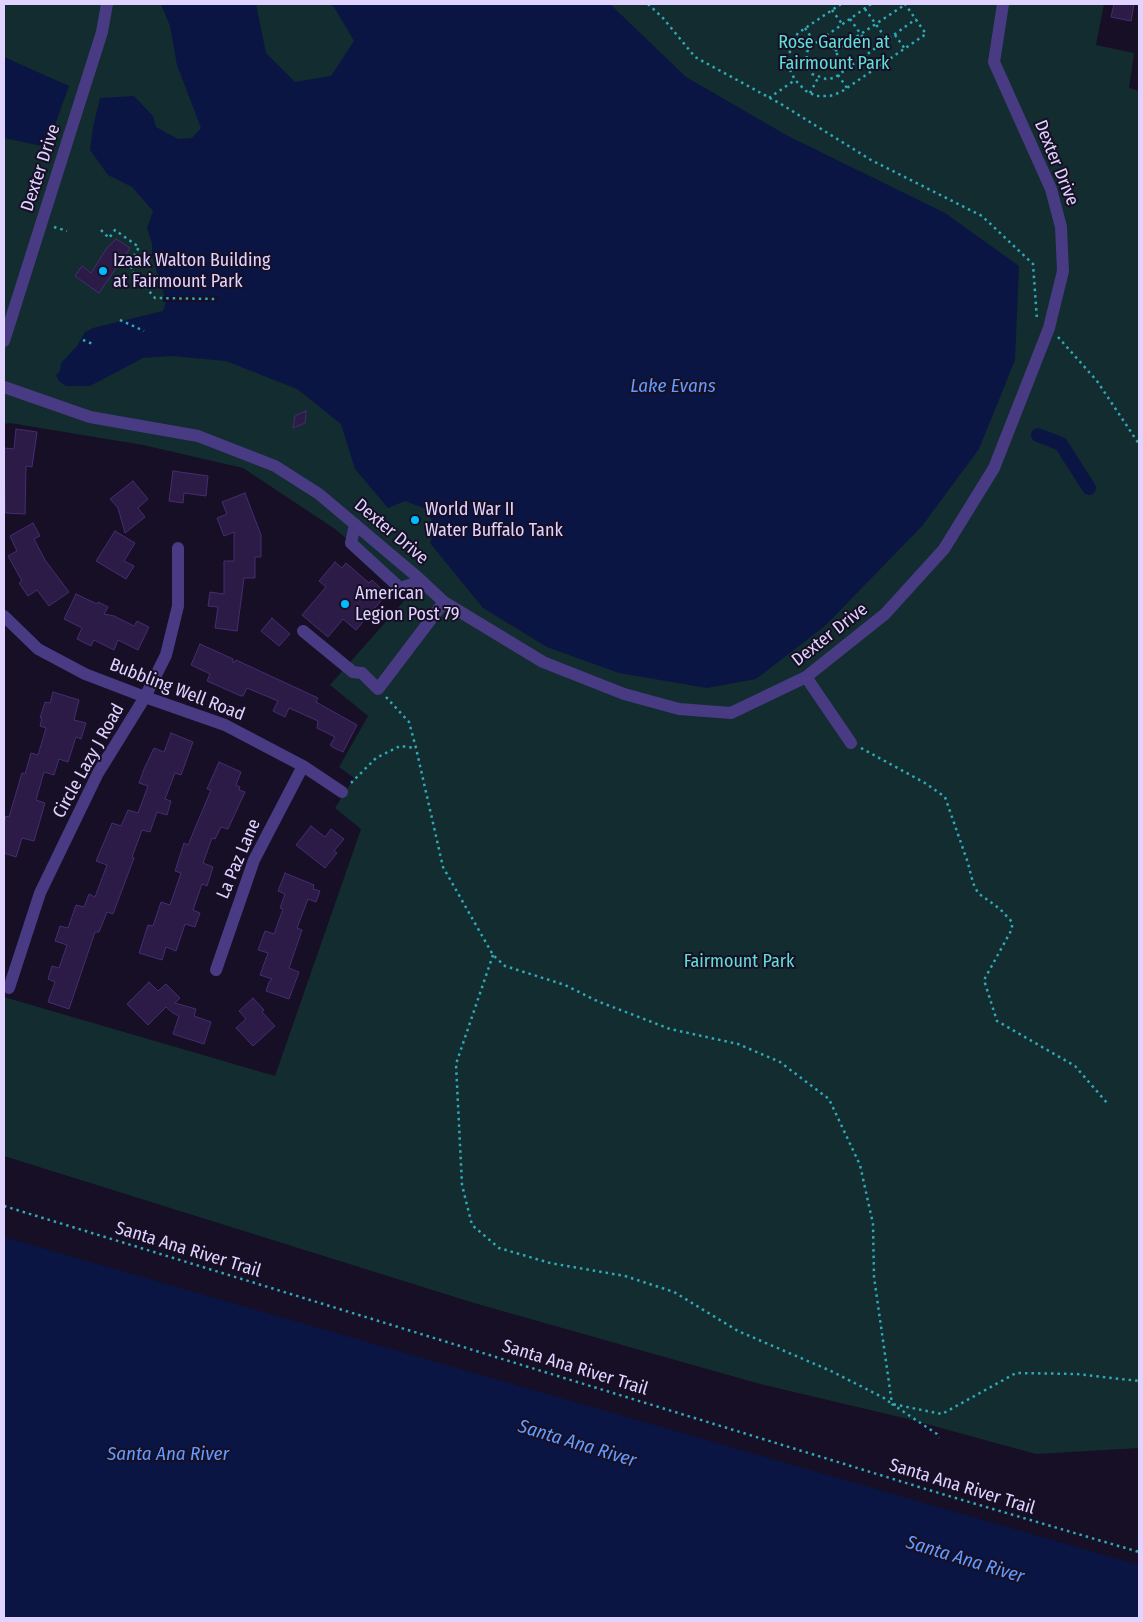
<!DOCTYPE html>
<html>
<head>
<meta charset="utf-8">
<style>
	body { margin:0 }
	#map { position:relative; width:1143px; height:1622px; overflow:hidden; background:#160f25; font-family:"Fira Sans Condensed",sans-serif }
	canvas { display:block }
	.frame { position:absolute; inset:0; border:5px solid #e0d3ff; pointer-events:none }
</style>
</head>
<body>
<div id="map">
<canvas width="1143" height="1622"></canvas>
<div class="frame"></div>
</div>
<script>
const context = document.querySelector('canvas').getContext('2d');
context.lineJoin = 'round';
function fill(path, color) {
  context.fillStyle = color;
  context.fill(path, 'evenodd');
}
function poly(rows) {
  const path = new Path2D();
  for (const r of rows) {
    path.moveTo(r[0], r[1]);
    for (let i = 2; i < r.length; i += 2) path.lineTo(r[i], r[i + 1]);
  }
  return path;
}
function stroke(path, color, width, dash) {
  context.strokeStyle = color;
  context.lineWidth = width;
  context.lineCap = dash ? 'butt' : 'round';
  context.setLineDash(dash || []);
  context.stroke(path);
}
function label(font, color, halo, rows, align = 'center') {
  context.font = font + ' "Fira Sans Condensed",sans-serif';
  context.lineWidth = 4;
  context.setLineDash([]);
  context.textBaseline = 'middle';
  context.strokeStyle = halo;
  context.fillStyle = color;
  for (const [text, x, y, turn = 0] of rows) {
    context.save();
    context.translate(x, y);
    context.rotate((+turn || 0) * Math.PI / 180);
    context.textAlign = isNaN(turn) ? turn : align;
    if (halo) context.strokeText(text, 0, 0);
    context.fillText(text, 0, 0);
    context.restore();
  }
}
fill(poly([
	[4,4,1104,4,1096,45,1134,53,1129,88,1139,91,1139,1448,1036,1454,908,1419,760,1384,474,1303,4,1156,4,997,275,1076,361,829,335,808,354,778,339,767,368,716,330,685,411,593,335,529,243,468,143,445,10,423,4,424]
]), '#122c2f');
fill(poly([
	[161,4,256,4,266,53,295,82,331,76,354,41,334,7,330,4,610,4,686,77,788,136,945,213,1019,266,1015,360,979,449,922,526,825,626,756,679,707,688,619,673,547,647,483,608,430,543,435,527,426,509,405,501,388,508,355,469,341,424,297,389,226,361,172,356,143,358,90,386,66,386,59,381,56,375,60,371,61,363,77,346,85,332,93,328,163,311,166,301,152,255,152,243,147,228,153,211,132,187,108,175,90,150,93,127,100,98,134,96,153,116,156,127,178,139,192,138,201,128,177,65,170,26],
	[4,57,69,86,47,147,4,138],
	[4,1237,1139,1565,1139,1618,4,1618]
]), '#0a1543');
fill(poly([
	[163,296,218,296,218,302,163,302]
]), '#160f25');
stroke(poly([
	[1038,435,1061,444,1089,488]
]), '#0a1543', 14);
const building = poly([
	[1114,4,1134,4,1131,21,1111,17,1114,4],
	[116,239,130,248,99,293,75,276,82,266,91,273,107,248,116,239],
	[306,411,305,423,293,428,295,416,306,411],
	[16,429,37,432,32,467,26,466,25,514,6,513,5,512,4,448,14,449,16,429],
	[173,471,208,476,206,496,184,493,183,503,169,501,173,471],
	[133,481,148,499,138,508,145,517,125,533,118,508,110,499,133,481],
	[245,493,261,535,261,557,255,557,255,578,244,578,237,631,215,628,218,607,208,606,210,592,224,594,224,561,234,561,234,532,224,536,217,518,227,514,222,502,245,493],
	[33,523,40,536,34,539,45,560,69,592,49,606,37,590,28,596,19,583,22,581,8,556,17,551,10,536,33,523],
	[115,531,135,543,124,561,134,566,126,579,96,561,115,531],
	[335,562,342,568,346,563,369,583,372,580,387,594,356,630,343,619,328,637,302,615,326,587,319,581,335,562],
	[76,594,97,604,98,602,108,607,104,614,114,616,134,626,137,621,149,627,138,650,118,640,114,650,94,640,91,646,77,639,82,628,64,619,76,594],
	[272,618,290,634,279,646,261,631,272,618],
	[200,644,233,659,233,663,236,660,318,698,316,702,357,725,343,752,332,747,330,745,335,737,317,728,318,721,289,708,285,717,273,711,278,701,247,688,243,696,241,696,207,681,210,674,191,665,200,644],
	[53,692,79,700,74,720,86,723,81,739,76,737,68,762,59,759,54,775,44,772,36,800,45,803,34,841,22,838,16,857,4,853,4,823,6,816,9,817,22,773,25,774,31,753,38,755,46,728,40,726,42,718,40,718,45,702,50,703,53,692],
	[171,733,193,742,181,775,175,773,165,799,171,801,167,815,157,812,150,832,142,830,132,857,134,858,113,914,107,912,99,932,95,932,69,1009,48,1002,55,982,48,979,52,966,59,968,67,945,55,941,60,926,68,928,76,905,84,907,89,894,95,897,107,865,96,861,112,823,121,826,128,810,138,813,148,786,139,783,144,769,154,748,164,752,171,733],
	[219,762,241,772,236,785,240,787,239,790,245,792,228,829,221,827,215,839,212,838,203,863,213,867,207,886,202,884,193,910,200,913,195,927,185,924,176,951,166,947,162,960,139,953,148,925,153,926,161,902,170,905,181,873,175,871,184,843,188,845,211,790,207,789,219,762],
	[311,826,325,837,331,829,344,839,334,851,337,853,325,868,296,845,311,826],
	[285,873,314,885,313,889,320,891,316,902,308,899,297,928,302,930,289,968,299,972,289,999,266,991,269,982,272,979,260,975,268,953,258,950,265,931,274,934,283,909,280,908,285,894,278,891,285,873],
	[149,982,158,991,166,984,180,998,175,1003,196,1009,194,1016,211,1022,204,1044,173,1034,179,1016,173,1013,166,1007,148,1025,127,1004,149,982],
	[253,998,264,1010,262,1012,275,1026,253,1046,236,1028,246,1019,239,1011,253,998]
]);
fill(building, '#2b1b46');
stroke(building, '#462d72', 1);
stroke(poly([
	[648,4,663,18,695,57,781,104,871,160,982,216,1033,264,1037,320],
	[841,4,798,33,792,42,790,50,789,68,795,80,806,91,816,96,830,96,841,92,926,34,905,4],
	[871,4,810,47,807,52,806,65,812,74,826,79,834,78,916,19],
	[865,9,887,40],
	[832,10,842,24],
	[850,19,872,50],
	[805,28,815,43],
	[895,35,905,49],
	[825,37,847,68],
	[835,51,906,4],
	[865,56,875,70],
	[789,61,806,60],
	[838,75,847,88],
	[810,93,818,78],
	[769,98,795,80],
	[54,227,67,231],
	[101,230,109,238,115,230,139,247,133,258,131,270,155,298,218,299],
	[120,320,144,331],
	[1058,337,1097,381,1139,444],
	[83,340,95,345],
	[386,697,409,722,416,748,443,867,493,955,505,966,565,985,597,1001,670,1029,738,1044,780,1062,829,1099,860,1165,873,1224,874,1277,892,1404,937,1434,939,1438],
	[861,748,925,783,945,797,968,863,973,883,978,893,1000,909,1012,922,1012,929,984,980,997,1021,1075,1066,1108,1104],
	[351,783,376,758,400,746,416,748],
	[493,955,456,1064,462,1185,472,1225,499,1248,550,1263,625,1276,674,1292,738,1331,831,1371,884,1398,892,1404,942,1414,1016,1373,1076,1374,1139,1381],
	[4,1206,942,1494,1139,1552]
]), '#2fa9b7', 2.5, [2.5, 4]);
stroke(poly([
	[4,341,102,32,107,4],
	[4,387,90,417,198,436,275,466,319,494,415,575,444,602,543,662,624,694,679,709,731,713,806,677,885,614,944,549,994,468,1049,328,1063,271,1061,227,1051,189,994,62,1003,4],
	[355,524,351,543,400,588,422,581],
	[4,616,38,649,85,674,145,697,225,725,303,766,342,792],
	[303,631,353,672,362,673,378,689,444,602],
	[806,677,851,743],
	[216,970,254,860,303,766],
	[9,988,40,893,98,773,145,697,166,655,178,606,178,548]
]), '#493a84', 12);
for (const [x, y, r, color] of [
	[103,271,5,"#00bbfe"],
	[415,520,5,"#00bbfe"],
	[345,604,5,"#00bbfe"]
]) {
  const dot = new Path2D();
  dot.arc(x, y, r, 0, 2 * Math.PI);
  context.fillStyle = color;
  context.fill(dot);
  stroke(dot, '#160f25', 2);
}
label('18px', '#5fe0d5', '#160f25', [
	["Rose Garden at",834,43],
	["Fairmount Park",834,64],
	["Fairmount Park",739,962]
]);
label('18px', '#e0d3ff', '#160f25', [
	["Dexter Drive",1056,163,68],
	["Dexter Drive",41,168,-72],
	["Dexter Drive",391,532,40],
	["Dexter Drive",830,635,-38],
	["Bubbling Well Road",177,690,21],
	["Circle Lazy J Road",89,761,-61],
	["La Paz Lane",239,859,-67],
	["Santa Ana River Trail",188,1250,17],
	["Santa Ana River Trail",575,1368,17],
	["Santa Ana River Trail",962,1487,17]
]);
label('18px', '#e0d3ff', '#160f25', [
	["Izaak Walton Building",113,261],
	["at Fairmount Park",113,282],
	["World War II",425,510],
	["Water Buffalo Tank",425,531],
	["American",355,594],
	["Legion Post 79",355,615]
], 'left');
label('italic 19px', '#629cff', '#160f25', [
	["Lake Evans",673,387],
	["Santa Ana River",577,1444,17],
	["Santa Ana River",168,1455],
	["Santa Ana River",965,1560,17]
]);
</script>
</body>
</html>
